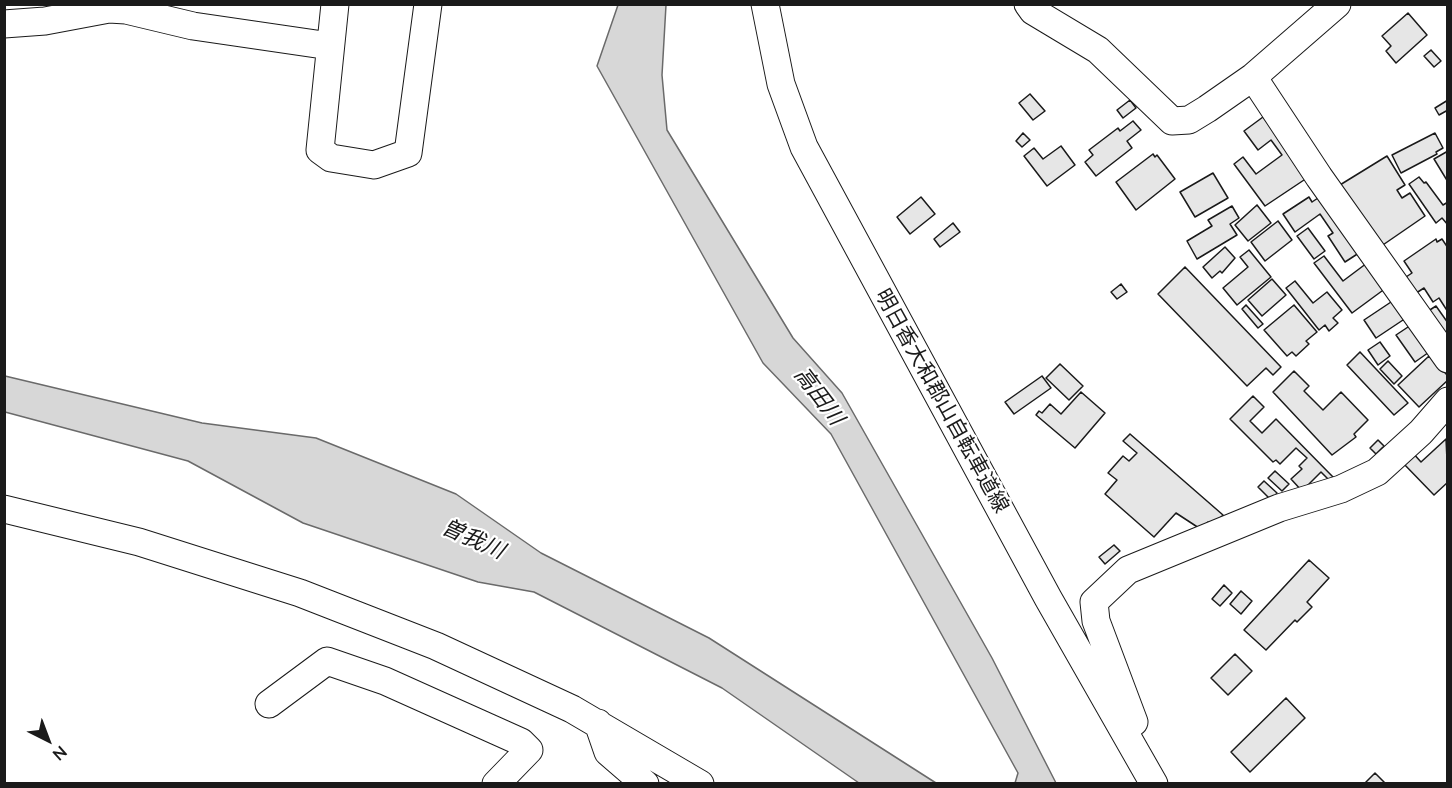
<!DOCTYPE html>
<html>
<head>
<meta charset="utf-8">
<style>
	body { margin:0 }
	#map { position:relative; width:1452px; height:788px; overflow:hidden; background:#fff; font-family:Lato,sans-serif }
	canvas { display:block }
	.frame { position:absolute; inset:0; border:6px solid #1a1a1a; pointer-events:none }
	.north { position:absolute; left:18px; top:710px; width:60px; height:60px; -webkit-text-stroke:4px #fff; paint-order:stroke; rotate:138deg; font-size:16px; font-weight:700; line-height:24px; text-align:center; color:#1a1a1a }
	.north::after { content:''; display:block; margin:auto; width:21px; height:27px; background:#1a1a1a; clip-path:polygon(50% 0,100% 100%,50% 72%,0 100%) }
</style>
</head>
<body>
<div id="map">
<canvas width="1452" height="788"></canvas>
<div class="frame"></div>
<div class="north">N</div>
</div>
<script>
const context = document.querySelector('canvas').getContext('2d');
context.lineJoin = 'round';
function fill(path, color) {
  context.fillStyle = color;
  context.fill(path, 'evenodd');
}
function poly(rows) {
  const path = new Path2D();
  for (const r of rows) {
    path.moveTo(r[0], r[1]);
    for (let i = 2; i < r.length; i += 2) path.lineTo(r[i], r[i + 1]);
  }
  return path;
}
function stroke(path, color, width, dash) {
  context.strokeStyle = color;
  context.lineWidth = width;
  context.lineCap = dash ? 'butt' : 'round';
  context.setLineDash(dash || []);
  context.stroke(path);
}
function label(font, color, halo, rows, align = 'center') {
  context.font = font + ' Lato,"Noto Sans JP",sans-serif';
  context.lineWidth = 4.5;
  context.setLineDash([]);
  context.textBaseline = 'middle';
  context.strokeStyle = halo;
  context.fillStyle = color;
  for (const [text, x, y, turn = 0] of rows) {
    context.save();
    context.translate(x, y);
    context.rotate((+turn || 0) * Math.PI / 180);
    context.textAlign = isNaN(turn) ? turn : align;
    if (halo) context.strokeText(text, 0, 0);
    context.fillText(text, 0, 0);
    context.restore();
  }
}
const water = poly([
	[618,5,666,5,662,75,667,130,793,338,842,393,992,658,1056,783,1015,783,1018,773,831,434,763,363,597,66,618,5],
	[5,376,202,423,316,438,456,494,541,553,709,638,936,783,859,783,722,688,534,592,478,582,303,523,188,461,5,412,5,376]
]);
fill(water, '#d7d7d7');
stroke(water, '#6a6a6a', 1.5);
const building = poly([
	[1408,13,1427,35,1396,63,1386,51,1391,46,1382,36,1408,13],
	[1431,50,1441,61,1434,67,1424,56,1431,50],
	[1030,94,1045,111,1033,120,1019,103,1030,94],
	[1130,100,1136,108,1123,118,1117,110,1130,100],
	[1448,100,1448,110,1439,115,1435,108,1448,100],
	[1263,117,1310,176,1265,206,1234,164,1243,157,1256,174,1282,155,1271,140,1258,150,1244,131,1263,117],
	[1133,121,1141,130,1127,141,1132,148,1096,176,1085,162,1093,155,1089,150,1118,128,1120,131,1133,121],
	[1023,133,1030,140,1022,147,1016,141,1023,133],
	[1435,133,1443,148,1436,152,1437,154,1401,173,1392,155,1435,133],
	[1061,146,1075,165,1047,186,1024,156,1034,148,1043,159,1061,146],
	[1448,151,1448,182,1434,159,1448,151],
	[1153,154,1155,157,1157,155,1175,179,1136,210,1116,182,1153,154],
	[1387,156,1405,185,1397,190,1402,198,1410,193,1425,216,1377,249,1335,188,1387,156],
	[1213,173,1228,198,1195,217,1180,192,1213,173],
	[1419,177,1424,183,1426,182,1443,205,1448,202,1448,225,1442,218,1436,223,1409,184,1419,177],
	[1324,194,1362,251,1345,262,1328,236,1333,233,1320,214,1295,232,1283,214,1309,197,1312,202,1324,194],
	[921,197,935,214,910,234,897,217,921,197],
	[1257,205,1271,223,1248,241,1235,225,1257,205],
	[1232,206,1239,218,1230,224,1237,235,1197,259,1187,241,1212,226,1208,220,1232,206],
	[1278,221,1292,240,1265,261,1251,242,1278,221],
	[953,223,960,232,940,247,934,239,953,223],
	[1308,228,1325,251,1314,259,1297,236,1308,228],
	[1436,239,1437,242,1442,239,1448,248,1448,312,1439,298,1433,302,1424,288,1410,297,1400,281,1412,273,1404,261,1436,239],
	[1225,247,1235,258,1222,273,1220,271,1212,278,1203,267,1225,247],
	[1249,250,1271,277,1237,305,1223,288,1248,267,1240,257,1249,250],
	[1324,256,1343,281,1367,263,1386,288,1352,313,1314,263,1324,256],
	[1185,267,1281,367,1273,375,1266,368,1247,386,1158,294,1185,267],
	[1272,279,1286,295,1262,316,1248,300,1272,279],
	[1295,281,1313,303,1327,292,1342,310,1333,318,1338,323,1329,331,1325,325,1319,330,1286,288,1295,281],
	[1121,284,1127,292,1117,299,1111,292,1121,284],
	[1394,300,1406,318,1376,338,1364,320,1394,300],
	[1246,305,1263,324,1258,328,1242,309,1246,305],
	[1294,305,1317,332,1306,341,1309,344,1296,356,1292,352,1287,356,1264,330,1294,305],
	[1436,306,1448,323,1448,353,1422,315,1436,306],
	[1414,323,1432,350,1415,362,1396,335,1414,323],
	[1380,342,1390,356,1378,365,1368,350,1380,342],
	[1360,352,1408,403,1394,415,1347,365,1360,352],
	[1429,356,1448,376,1448,380,1419,407,1398,385,1429,356],
	[1388,361,1402,376,1394,384,1380,369,1388,361],
	[1060,364,1083,386,1069,400,1046,378,1060,364],
	[1294,371,1309,386,1304,391,1323,410,1341,392,1368,420,1354,434,1356,437,1332,455,1273,392,1294,371],
	[1042,376,1051,388,1014,414,1005,402,1042,376],
	[1081,392,1105,413,1075,448,1036,415,1039,411,1042,413,1050,404,1061,414,1081,392],
	[1253,396,1264,407,1250,421,1262,433,1276,419,1333,477,1330,481,1321,472,1302,491,1291,479,1302,469,1299,466,1307,458,1296,448,1280,464,1276,460,1273,462,1230,419,1253,396],
	[1130,434,1223,515,1213,526,1208,522,1202,530,1176,513,1154,537,1105,494,1117,480,1108,473,1123,456,1129,461,1137,453,1123,441,1130,434],
	[1446,439,1448,482,1434,495,1402,462,1412,452,1421,462,1446,439],
	[1378,440,1384,446,1376,454,1370,448,1378,440],
	[1275,471,1289,484,1282,491,1268,478,1275,471],
	[1264,481,1277,493,1271,500,1258,487,1264,481],
	[1114,545,1120,551,1105,564,1099,557,1114,545],
	[1309,560,1329,578,1307,602,1312,607,1297,622,1295,620,1266,650,1244,630,1309,560],
	[1224,585,1232,593,1220,606,1212,599,1224,585],
	[1241,591,1252,601,1241,614,1230,604,1241,591],
	[1235,654,1252,671,1228,695,1211,678,1235,654],
	[1286,698,1305,718,1250,772,1231,752,1286,698],
	[1375,773,1386,784,1364,784,1375,773]
]);
fill(building, '#e6e6e6');
stroke(building, '#1a1a1a', 1.5);
const minor = poly([
	[335,4,320,150,331,158,374,165,408,153,428,4],
	[765,4,781,84,804,147,1048,598,1154,784],
	[1028,4,1033,11,1098,50,1172,121,1189,120,1207,109,1253,77,1337,4],
	[4,24,45,21,109,9,126,10,193,26,330,46],
	[1253,77,1319,177,1448,359],
	[4,509,139,542,300,593,436,646,572,709,700,784],
	[269,704,327,661,385,681,521,742,529,750,496,784],
	[1134,722,1096,621,1094,602,1128,570,1279,508,1341,489,1377,472,1421,432,1448,401],
	[598,723,608,752,645,784]
]);
stroke(minor, '#1a1a1a', 29);
stroke(minor, '#fff', 27);
label('21px', '#1a1a1a', '#fff', [
	["明日香大和郡山自転車道線",942,401,61]
]);
label('italic 22px', '#1a1a1a', '#fff', [
	["高田川",819,396,53],
	["曽我川",473,539,24]
]);
</script>
</body>
</html>
